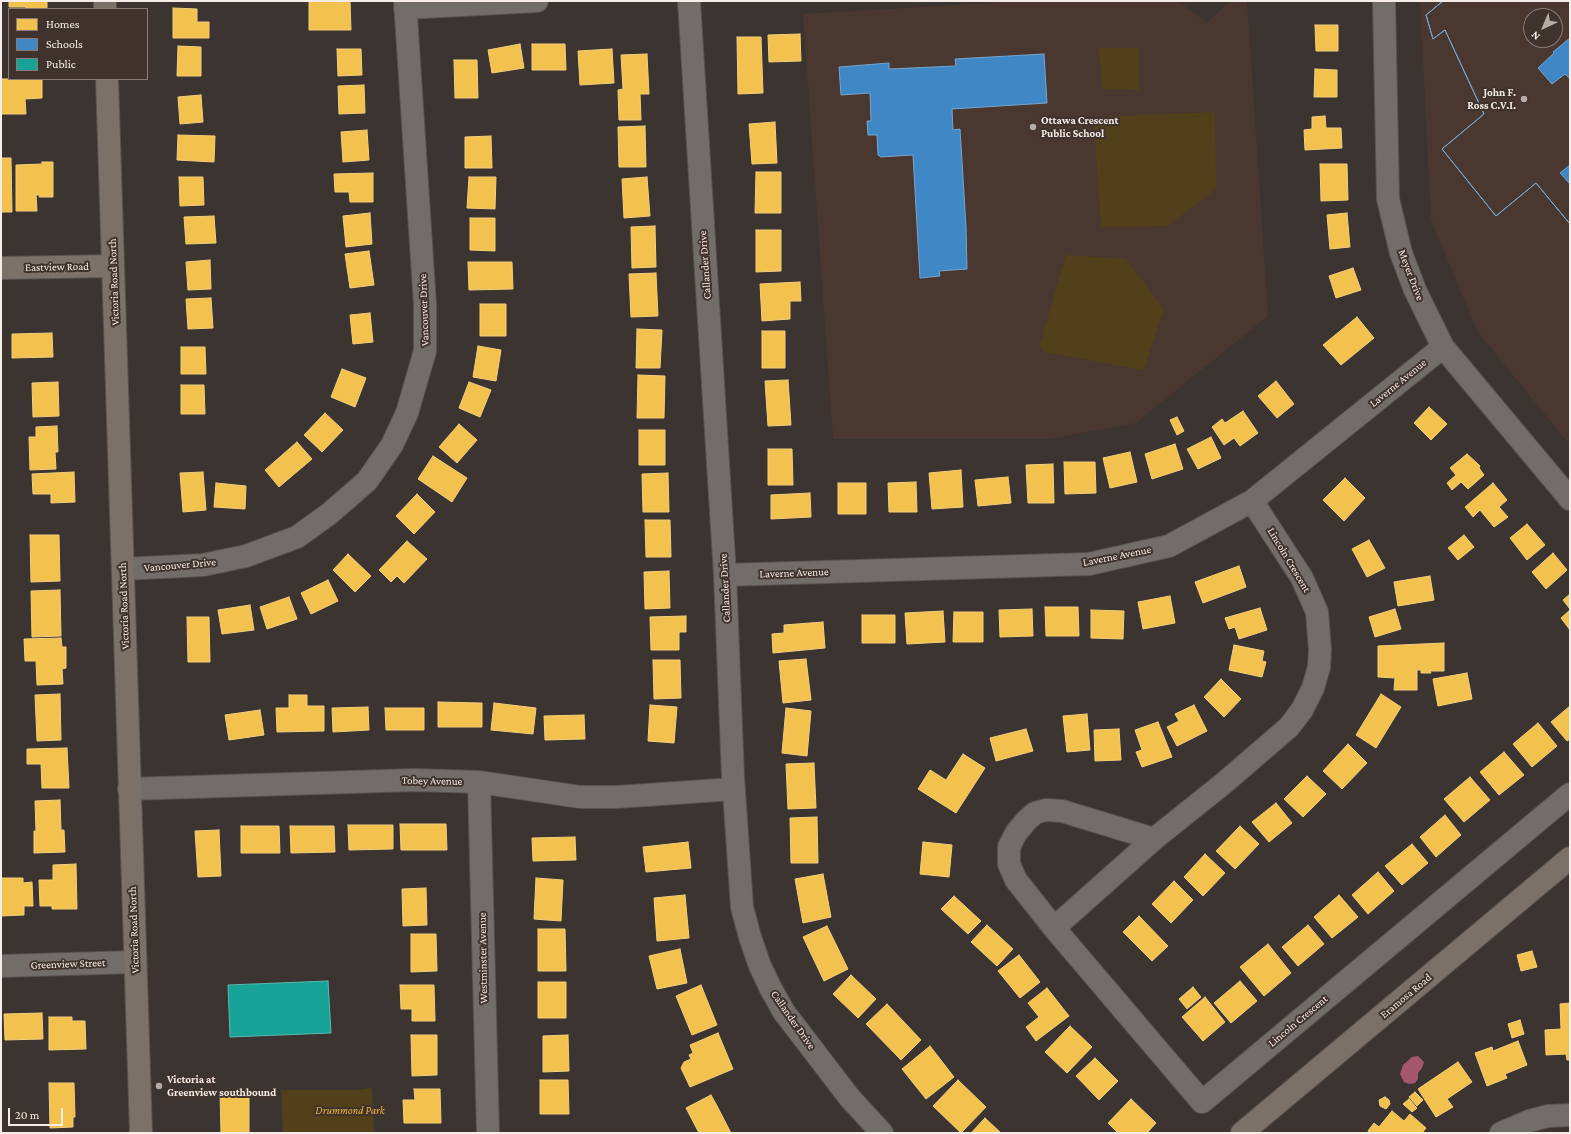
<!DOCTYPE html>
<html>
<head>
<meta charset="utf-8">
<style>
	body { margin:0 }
	#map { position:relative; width:1571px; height:1134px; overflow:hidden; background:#3c3431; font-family:"Crimson Pro",serif }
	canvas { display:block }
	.frame { position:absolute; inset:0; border:2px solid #f6ece8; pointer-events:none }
	.legend { position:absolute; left:8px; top:8px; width:140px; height:72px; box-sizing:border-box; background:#40322d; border:1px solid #897c78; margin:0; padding:5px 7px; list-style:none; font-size:12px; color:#f6ece8 }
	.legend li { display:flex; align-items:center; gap:8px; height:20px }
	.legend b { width:20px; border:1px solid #897c78 }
	.north { position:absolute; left:1523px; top:8px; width:40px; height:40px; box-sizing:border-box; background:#40322d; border:1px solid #897c78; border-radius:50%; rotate:224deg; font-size:11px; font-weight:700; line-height:16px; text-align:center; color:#f6ece8 }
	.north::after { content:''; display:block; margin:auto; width:14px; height:18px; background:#b5aca8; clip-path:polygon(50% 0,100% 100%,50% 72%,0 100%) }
	.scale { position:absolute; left:8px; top:1108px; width:55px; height:18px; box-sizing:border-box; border:2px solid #f6ece8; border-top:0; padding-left:5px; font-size:12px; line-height:14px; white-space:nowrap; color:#f6ece8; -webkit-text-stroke:3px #40322d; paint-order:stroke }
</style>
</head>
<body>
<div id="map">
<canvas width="1571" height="1134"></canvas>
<div class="frame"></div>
<ul class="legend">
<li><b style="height:11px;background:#f2c14e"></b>Homes</li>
<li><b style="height:11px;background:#3f88c5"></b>Schools</li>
<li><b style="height:11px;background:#17a398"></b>Public</li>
</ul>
<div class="north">N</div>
<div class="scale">20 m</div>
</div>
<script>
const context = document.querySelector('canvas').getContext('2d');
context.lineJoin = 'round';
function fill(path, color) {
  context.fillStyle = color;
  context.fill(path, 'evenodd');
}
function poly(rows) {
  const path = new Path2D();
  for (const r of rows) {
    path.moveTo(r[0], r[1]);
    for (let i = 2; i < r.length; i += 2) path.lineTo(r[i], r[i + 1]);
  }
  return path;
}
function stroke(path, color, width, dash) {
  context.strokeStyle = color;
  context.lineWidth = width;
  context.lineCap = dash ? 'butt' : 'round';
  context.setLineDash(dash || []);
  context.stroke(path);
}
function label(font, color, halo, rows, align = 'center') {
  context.font = font + ' "Crimson Pro",serif';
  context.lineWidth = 4;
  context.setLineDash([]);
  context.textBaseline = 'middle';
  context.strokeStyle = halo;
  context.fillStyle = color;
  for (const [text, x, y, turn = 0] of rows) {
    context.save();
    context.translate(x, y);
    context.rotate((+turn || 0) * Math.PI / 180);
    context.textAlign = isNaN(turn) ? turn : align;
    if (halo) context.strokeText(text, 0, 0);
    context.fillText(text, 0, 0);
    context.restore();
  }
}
fill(poly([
	[997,1,1179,1,1207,23,1230,1,1247,1,1268,316,1136,423,1049,439,833,439,803,14,991,3],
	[1420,1,1570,1,1570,445,1477,331,1431,220],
	[1531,16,1555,16,1555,40,1531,40]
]), '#4a372f');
fill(poly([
	[1099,48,1139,48,1139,90,1102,89],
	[1215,112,1216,189,1168,226,1101,227,1094,125,1099,117],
	[1066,255,1126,259,1164,309,1144,370,1044,352,1040,344],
	[372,1088,374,1133,283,1133,281,1090,358,1090]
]), '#52401b');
fill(poly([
	[1418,1056,1424,1062,1422,1068,1418,1073,1418,1079,1415,1083,1409,1084,1404,1082,1400,1074,1403,1065,1412,1057]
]), '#a6576e');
const homes = poly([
	[9,1,47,1,47,9,26,9,26,7,9,7,9,1],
	[309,1,350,1,351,30,309,30,309,1],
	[173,8,197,9,197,22,209,22,209,38,173,38,173,8],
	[1315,25,1338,25,1338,51,1316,51,1315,25],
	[800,34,801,61,769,62,768,35,800,34],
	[737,37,761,37,763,93,738,94,737,37],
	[520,44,524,68,492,73,488,50,520,44],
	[532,44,565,44,566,70,532,70,532,44],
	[178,46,201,47,201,76,177,76,178,46],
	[337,49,361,49,362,75,338,76,337,49],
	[612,49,614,83,580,85,578,51,612,49],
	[647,54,649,94,640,94,641,120,619,120,618,90,623,89,621,55,647,54],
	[454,60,477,60,478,98,455,98,454,60],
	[1315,69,1337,70,1337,97,1314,97,1315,69],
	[1,79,42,79,42,98,25,99,26,114,1,114,1,79],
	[364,85,365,113,339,114,338,86,364,85],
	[201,95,203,122,180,124,178,97,201,95],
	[1325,116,1326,128,1341,128,1342,148,1305,150,1304,130,1312,129,1312,117,1325,116],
	[775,122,777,163,752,164,749,124,775,122],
	[645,126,646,167,619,167,618,127,645,126],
	[367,130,369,160,343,162,341,132,367,130],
	[178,135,215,136,214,162,177,160,178,135],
	[491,136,492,168,465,168,465,137,491,136],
	[1,158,11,158,12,212,1,212,1,158],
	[42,162,53,162,53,197,39,197,40,195,36,195,37,211,16,211,16,165,42,164,42,162],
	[1320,164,1347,164,1348,200,1321,201,1320,164],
	[756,172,781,172,781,213,755,213,756,172],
	[373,173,373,202,350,202,349,192,335,192,334,174,373,173],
	[179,177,203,177,204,205,180,206,179,177],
	[469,177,496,177,495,209,467,208,469,177],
	[647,177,650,216,624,218,622,179,647,177],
	[370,213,372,244,346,247,343,216,370,213],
	[1347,213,1350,247,1330,249,1327,215,1347,213],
	[214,216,216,243,186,244,184,217,214,216],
	[470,218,495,218,495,251,470,250,470,218],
	[655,226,656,267,632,268,631,227,655,226],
	[756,230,781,230,781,271,756,272,756,230],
	[369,251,374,285,350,288,345,254,369,251],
	[210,260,211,289,188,290,186,262,210,260],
	[468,262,512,262,513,289,469,290,468,262],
	[1353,268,1361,290,1336,298,1329,276,1353,268],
	[656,273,658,316,631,317,629,274,656,273],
	[800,282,801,301,790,301,790,319,762,321,760,284,800,282],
	[211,298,213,328,188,329,186,299,211,298],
	[480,304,506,304,506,336,480,336,480,304],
	[370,313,373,342,353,344,350,315,370,313],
	[1357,317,1374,338,1341,365,1323,345,1357,317],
	[637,329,662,330,660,368,636,368,637,329],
	[762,331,785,331,785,368,762,368,762,331],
	[52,333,53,357,12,358,12,334,52,333],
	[478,346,501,350,496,381,473,377,478,346],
	[181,347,205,347,206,374,181,374,181,347],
	[342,369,366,378,355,407,331,397,342,369],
	[638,375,665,376,664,418,637,418,638,375],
	[788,380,791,425,768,426,765,381,788,380],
	[1276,381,1294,404,1277,418,1258,396,1276,381],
	[58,382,59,416,33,417,32,383,58,382],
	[469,382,491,390,480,417,459,408,469,382],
	[181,385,204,385,205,414,181,414,181,385],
	[1429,407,1447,424,1431,440,1414,423,1429,407],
	[1243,411,1258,433,1240,446,1234,438,1224,445,1212,427,1222,419,1225,423,1243,411],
	[325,413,343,430,322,452,304,435,325,413],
	[1177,417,1184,431,1177,435,1170,420,1177,417],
	[459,424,477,440,457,463,439,447,459,424],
	[57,426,58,452,55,452,56,469,30,470,29,437,36,437,36,427,57,426],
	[639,430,665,430,665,465,639,465,639,430],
	[1211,437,1221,458,1198,469,1187,449,1211,437],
	[297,442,312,459,279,487,265,470,297,442],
	[1175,444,1183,469,1152,479,1145,454,1175,444],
	[768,449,792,449,793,485,768,485,768,449],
	[1130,452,1137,482,1110,488,1103,458,1130,452],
	[1467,454,1478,464,1480,466,1479,468,1484,475,1468,489,1461,482,1452,490,1447,483,1456,475,1450,468,1467,454],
	[433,456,467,478,452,502,418,479,433,456],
	[1064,462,1095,462,1096,493,1065,494,1064,462],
	[1053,464,1054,503,1028,503,1026,465,1053,464],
	[961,470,963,507,932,509,929,473,961,470],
	[74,472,75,502,51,503,51,494,33,494,32,474,74,472],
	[203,472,206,510,183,512,180,473,203,472],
	[668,473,669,512,643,512,642,474,668,473],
	[1008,477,1011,503,978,506,975,480,1008,477],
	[1345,478,1365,498,1344,521,1323,500,1345,478],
	[916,482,917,512,889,512,888,483,916,482],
	[216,483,246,486,245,509,214,507,216,483],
	[838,483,866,483,866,514,838,514,838,483],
	[1493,483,1507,500,1499,507,1508,517,1494,527,1480,510,1473,517,1465,507,1493,483],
	[810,493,811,517,771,519,771,495,810,493],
	[417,494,435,512,414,534,396,516,417,494],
	[645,520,670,520,671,557,646,557,645,520],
	[1527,524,1545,545,1527,560,1510,538,1527,524],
	[30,535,59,535,60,581,31,582,30,535],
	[1464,535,1474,547,1458,560,1448,548,1464,535],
	[1369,540,1385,568,1367,577,1352,549,1369,540],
	[407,541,427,559,404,583,397,576,391,582,379,570,407,541],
	[1553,553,1567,570,1546,589,1532,572,1553,553],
	[348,554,371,576,355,592,333,570,348,554],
	[1239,566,1246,587,1203,603,1195,582,1239,566],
	[669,571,670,608,645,609,644,572,669,571],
	[1430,576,1434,600,1398,606,1394,582,1430,576],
	[328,580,338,601,311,614,301,593,328,580],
	[60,590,61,636,32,637,31,591,60,590],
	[1570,594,1570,609,1563,600,1570,594],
	[1170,596,1175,623,1143,629,1138,602,1170,596],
	[289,597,297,619,267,629,260,607,289,597],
	[250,605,254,630,222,634,218,610,250,605],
	[1045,607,1078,607,1079,636,1046,636,1045,607],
	[1260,608,1267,630,1239,639,1235,627,1229,629,1225,618,1260,608],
	[1032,609,1033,636,1000,637,999,610,1032,609],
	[1395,609,1401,629,1375,637,1369,617,1395,609],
	[1091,610,1124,611,1123,639,1091,638,1091,610],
	[1570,610,1570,630,1561,618,1570,610],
	[943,611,945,642,907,644,905,613,943,611],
	[954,612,983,612,983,642,953,642,954,612],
	[862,615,895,615,895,643,862,643,862,615],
	[686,616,686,632,679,632,679,650,651,650,650,617,686,616],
	[187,617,209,617,210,662,188,662,187,617],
	[823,622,825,648,773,653,772,634,784,633,784,625,823,622],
	[61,638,62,647,66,647,66,668,62,669,63,684,37,685,36,661,25,661,24,639,61,638],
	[1444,643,1444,671,1430,671,1431,673,1421,673,1421,670,1417,670,1417,690,1394,690,1395,678,1378,677,1378,646,1444,643],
	[1234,645,1264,651,1262,661,1266,662,1262,677,1229,670,1234,645],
	[806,659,811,700,783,703,779,661,806,659],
	[653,660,680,660,681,698,654,699,653,660],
	[1467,673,1472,699,1438,706,1433,679,1467,673],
	[1221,679,1241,699,1224,717,1204,697,1221,679],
	[60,694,61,740,37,741,35,695,60,694],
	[1381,694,1401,707,1376,748,1356,735,1381,694],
	[289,695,307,695,307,706,324,706,324,731,277,732,276,708,289,708,289,695],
	[438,702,482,703,482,727,438,727,438,702],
	[494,703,536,708,533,734,491,730,494,703],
	[650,705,677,707,674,743,648,741,650,705],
	[1194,705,1207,731,1177,746,1167,727,1179,721,1175,714,1194,705],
	[1570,706,1570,739,1567,741,1551,722,1570,706],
	[368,707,369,730,333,732,332,708,368,707],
	[385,708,424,708,424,730,386,730,385,708],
	[786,708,811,711,807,756,782,753,786,708],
	[260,710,264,735,229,740,225,715,260,710],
	[1087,714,1090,750,1067,752,1063,716,1087,714],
	[584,715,585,739,545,740,544,716,584,715],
	[1158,722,1172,757,1142,767,1136,752,1142,750,1135,730,1158,722],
	[1538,723,1557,746,1532,767,1513,744,1538,723],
	[1026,729,1033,751,996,761,990,738,1026,729],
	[1119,729,1121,760,1095,761,1094,730,1119,729],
	[1348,744,1367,763,1342,789,1323,771,1348,744],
	[67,748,69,788,42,788,41,764,27,764,27,749,67,748],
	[1504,752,1524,775,1499,795,1480,772,1504,752],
	[963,754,985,768,956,813,918,789,930,770,946,780,963,754],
	[814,763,816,808,788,809,786,764,814,763],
	[1307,776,1326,794,1303,817,1284,799,1307,776],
	[1470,777,1490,800,1464,822,1444,799,1470,777],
	[60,800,61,830,64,830,65,852,34,853,34,831,36,831,35,801,60,800],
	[1276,803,1292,823,1269,842,1252,822,1276,803],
	[1445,815,1461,835,1436,857,1420,837,1445,815],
	[817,817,818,863,791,863,790,818,817,817],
	[400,824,446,824,447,850,401,850,400,824],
	[348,825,393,825,393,849,349,850,348,825],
	[241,826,279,826,280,853,241,853,241,826],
	[290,826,334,826,335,852,291,853,290,826],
	[1240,826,1259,844,1235,869,1216,851,1240,826],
	[219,830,221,876,198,877,195,831,219,830],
	[575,837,576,860,533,861,532,838,575,837],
	[688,842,691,868,646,872,643,847,688,842],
	[923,842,952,845,949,877,920,874,923,842],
	[1412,844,1428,863,1402,885,1385,866,1412,844],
	[1205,854,1225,873,1203,896,1184,877,1205,854],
	[76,864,77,909,52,909,52,906,40,906,39,880,53,880,53,865,76,864],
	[1378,872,1394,891,1368,914,1352,895,1378,872],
	[823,874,831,917,803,923,795,879,823,874],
	[1,878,23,878,23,883,32,882,33,906,24,906,24,915,1,916,1,878],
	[536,878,563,880,561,921,534,919,536,878],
	[1174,881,1193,900,1171,923,1152,904,1174,881],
	[426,888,427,925,403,926,402,889,426,888],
	[685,895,689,938,657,941,654,898,685,895],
	[1339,895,1358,917,1332,938,1314,917,1339,895],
	[954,896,981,921,968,934,941,909,954,896],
	[1139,916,1168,946,1152,961,1123,932,1139,916],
	[987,925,1013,949,997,966,971,942,987,925],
	[1308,925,1324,944,1298,966,1282,947,1308,925],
	[827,926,848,969,824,981,803,937,827,926],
	[538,929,565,929,566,971,538,971,538,929],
	[411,934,436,934,437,971,411,972,411,934],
	[1268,944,1291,973,1264,996,1240,967,1268,944],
	[680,949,687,983,657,989,649,956,680,949],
	[1532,951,1537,967,1521,971,1517,955,1532,951],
	[1019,955,1040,982,1020,998,998,971,1019,955],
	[851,975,876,999,858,1018,833,994,851,975],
	[1240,981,1257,1001,1231,1023,1214,1003,1240,981],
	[538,982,566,982,566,1018,538,1018,538,982],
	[400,985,434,985,435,1021,412,1021,412,1009,401,1009,400,985],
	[701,985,717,1025,692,1035,676,996,701,985],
	[1193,987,1201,997,1187,1009,1179,999,1193,987],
	[1047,988,1069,1016,1036,1041,1026,1027,1039,1017,1028,1003,1047,988],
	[1205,997,1225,1022,1203,1041,1182,1017,1205,997],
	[1570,1003,1570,1060,1567,1060,1566,1054,1546,1055,1545,1030,1561,1029,1560,1004,1570,1003],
	[887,1004,921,1040,901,1060,866,1024,887,1004],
	[42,1013,43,1039,5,1040,4,1014,42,1013],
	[49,1017,72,1017,72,1021,85,1021,86,1049,49,1050,49,1017],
	[1520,1020,1524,1034,1512,1038,1508,1024,1520,1020],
	[1070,1026,1092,1047,1067,1073,1045,1052,1070,1026],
	[718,1033,733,1069,690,1087,681,1068,684,1062,691,1059,689,1055,693,1053,690,1045,718,1033],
	[411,1035,437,1035,437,1075,412,1076,411,1035],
	[568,1035,569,1071,543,1072,543,1036,568,1035],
	[1518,1041,1527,1065,1505,1074,1507,1078,1487,1086,1475,1053,1492,1047,1493,1051,1518,1041],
	[930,1046,954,1077,926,1099,902,1069,930,1046],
	[1095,1058,1118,1081,1099,1100,1076,1076,1095,1058],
	[1458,1062,1472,1082,1447,1099,1453,1107,1436,1117,1418,1089,1458,1062],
	[540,1080,568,1080,569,1114,540,1114,540,1080],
	[958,1080,986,1107,961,1133,933,1106,958,1080],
	[49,1083,74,1083,75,1117,73,1117,73,1127,50,1128,49,1083],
	[414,1089,440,1089,441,1123,404,1123,403,1100,415,1100,414,1089],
	[220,1092,249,1092,249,1133,221,1133,220,1092],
	[1415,1092,1423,1100,1417,1106,1409,1097,1415,1092],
	[711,1095,716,1104,731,1133,699,1133,686,1108,711,1095],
	[1385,1097,1389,1100,1390,1104,1386,1109,1380,1106,1379,1100,1385,1097],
	[1131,1099,1156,1123,1147,1133,1118,1133,1108,1123,1131,1099],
	[1409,1099,1417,1108,1412,1112,1403,1104,1409,1099],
	[1392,1111,1404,1121,1410,1114,1426,1128,1422,1133,1369,1133,1368,1131,1374,1123,1379,1127,1392,1111],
	[985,1118,1001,1133,971,1133,985,1118]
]);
fill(homes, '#f2c14e');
stroke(homes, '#f3ce7c', 1);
const schools = poly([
	[1443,1,1570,1,1570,38,1553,52,1554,53,1538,68,1552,84,1565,74,1570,79,1570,165,1560,173,1570,184,1570,224,1536,183,1496,216,1442,149,1484,114,1445,30,1433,39,1426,15,1443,1],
	[1531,16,1555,16,1555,40,1531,40,1531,16],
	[1443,1,1570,1,1570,224,1536,183,1496,216,1442,149,1484,114,1445,30,1433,39,1426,15,1443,1],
	[1531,16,1555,16,1555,40,1531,40,1531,16],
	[1044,54,1047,103,952,109,953,130,960,129,966,227,967,269,939,271,940,276,920,278,913,155,881,157,878,155,877,135,868,135,867,121,871,121,870,93,841,95,839,67,889,63,889,69,956,66,955,59,1044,54]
]);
fill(schools, '#3f88c5');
stroke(schools, '#76a6d0', 1);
const public = poly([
	[328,981,331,1033,230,1037,228,985,328,981]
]);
fill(public, '#17a398');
stroke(public, '#5ab9b0', 1);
const minor = poly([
	[689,1,725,575,733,777,742,907,750,937,760,966,771,989,784,1012,849,1097,882,1133],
	[1384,1,1388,199,1401,253,1415,290,1443,347,1570,499],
	[405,8,537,1],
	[123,569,203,565,246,556,297,537,329,514,367,481,392,445,407,413,425,351,425,305,405,1],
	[725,575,1089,564,1169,546,1252,501,1443,347],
	[479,782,488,1133],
	[129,789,415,780,479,782,580,797,617,797,734,789],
	[1154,839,1062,811,1046,810,1035,813,1026,821,1016,833,1009,847,1009,864,1016,880,1054,928,1202,1102,1570,794],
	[1054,928,1154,839,1224,783,1289,727,1302,710,1313,688,1319,667,1320,650,1317,612,1302,578,1252,501],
	[1,966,135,962],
	[1501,1133,1529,1121,1548,1116,1570,1115]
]);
const major = poly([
	[105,1,105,9],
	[107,79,141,1133],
	[1,268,113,266],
	[1242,1133,1570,858]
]);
stroke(minor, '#595250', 24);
stroke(major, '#595250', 24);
stroke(minor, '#736d6a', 22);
stroke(major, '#7b7169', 22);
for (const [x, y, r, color] of [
	[1524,99,4,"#b5aca8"],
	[1033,127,4,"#b5aca8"],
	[159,1086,4,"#b5aca8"]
]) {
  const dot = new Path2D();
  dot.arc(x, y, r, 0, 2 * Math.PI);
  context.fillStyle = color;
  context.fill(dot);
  stroke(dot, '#40322d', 1.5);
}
label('bold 11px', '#f6ece8', '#40322d', [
	["John F.",1516,93,"right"],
	["Ross C.V.I.",1516,106,"right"],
	["Ottawa Crescent",1041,121],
	["Public School",1041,134],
	["Victoria at",167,1080],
	["Greenview southbound",167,1093]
], 'left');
label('11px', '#f6ece8', '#40322d', [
	["Callander Drive",705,265,-94],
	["Eastview Road",57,267,-1],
	["Meyer Drive",1411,275,69],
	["Victoria Road North",114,282,-92],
	["Vancouver Drive",424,310,-92],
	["Laverne Avenue",1398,383,-39],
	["Laverne Avenue",1117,556,-11],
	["Lincoln Crescent",1289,560,59],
	["Vancouver Drive",180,565,-5],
	["Laverne Avenue",794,573,-2],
	["Callander Drive",725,588,-93],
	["Victoria Road North",124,606,-92],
	["Tobey Avenue",432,781,1],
	["Victoria Road North",134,930,-92],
	["Westminster Avenue",483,958,-91],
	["Greenview Street",68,964,-2],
	["Eramosa Road",1406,996,-40],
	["Callander Drive",793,1020,55],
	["Lincoln Crescent",1298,1021,-40]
]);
label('italic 11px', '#e9b73c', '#40322d', [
	["Drummond Park",350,1111]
]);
</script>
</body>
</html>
